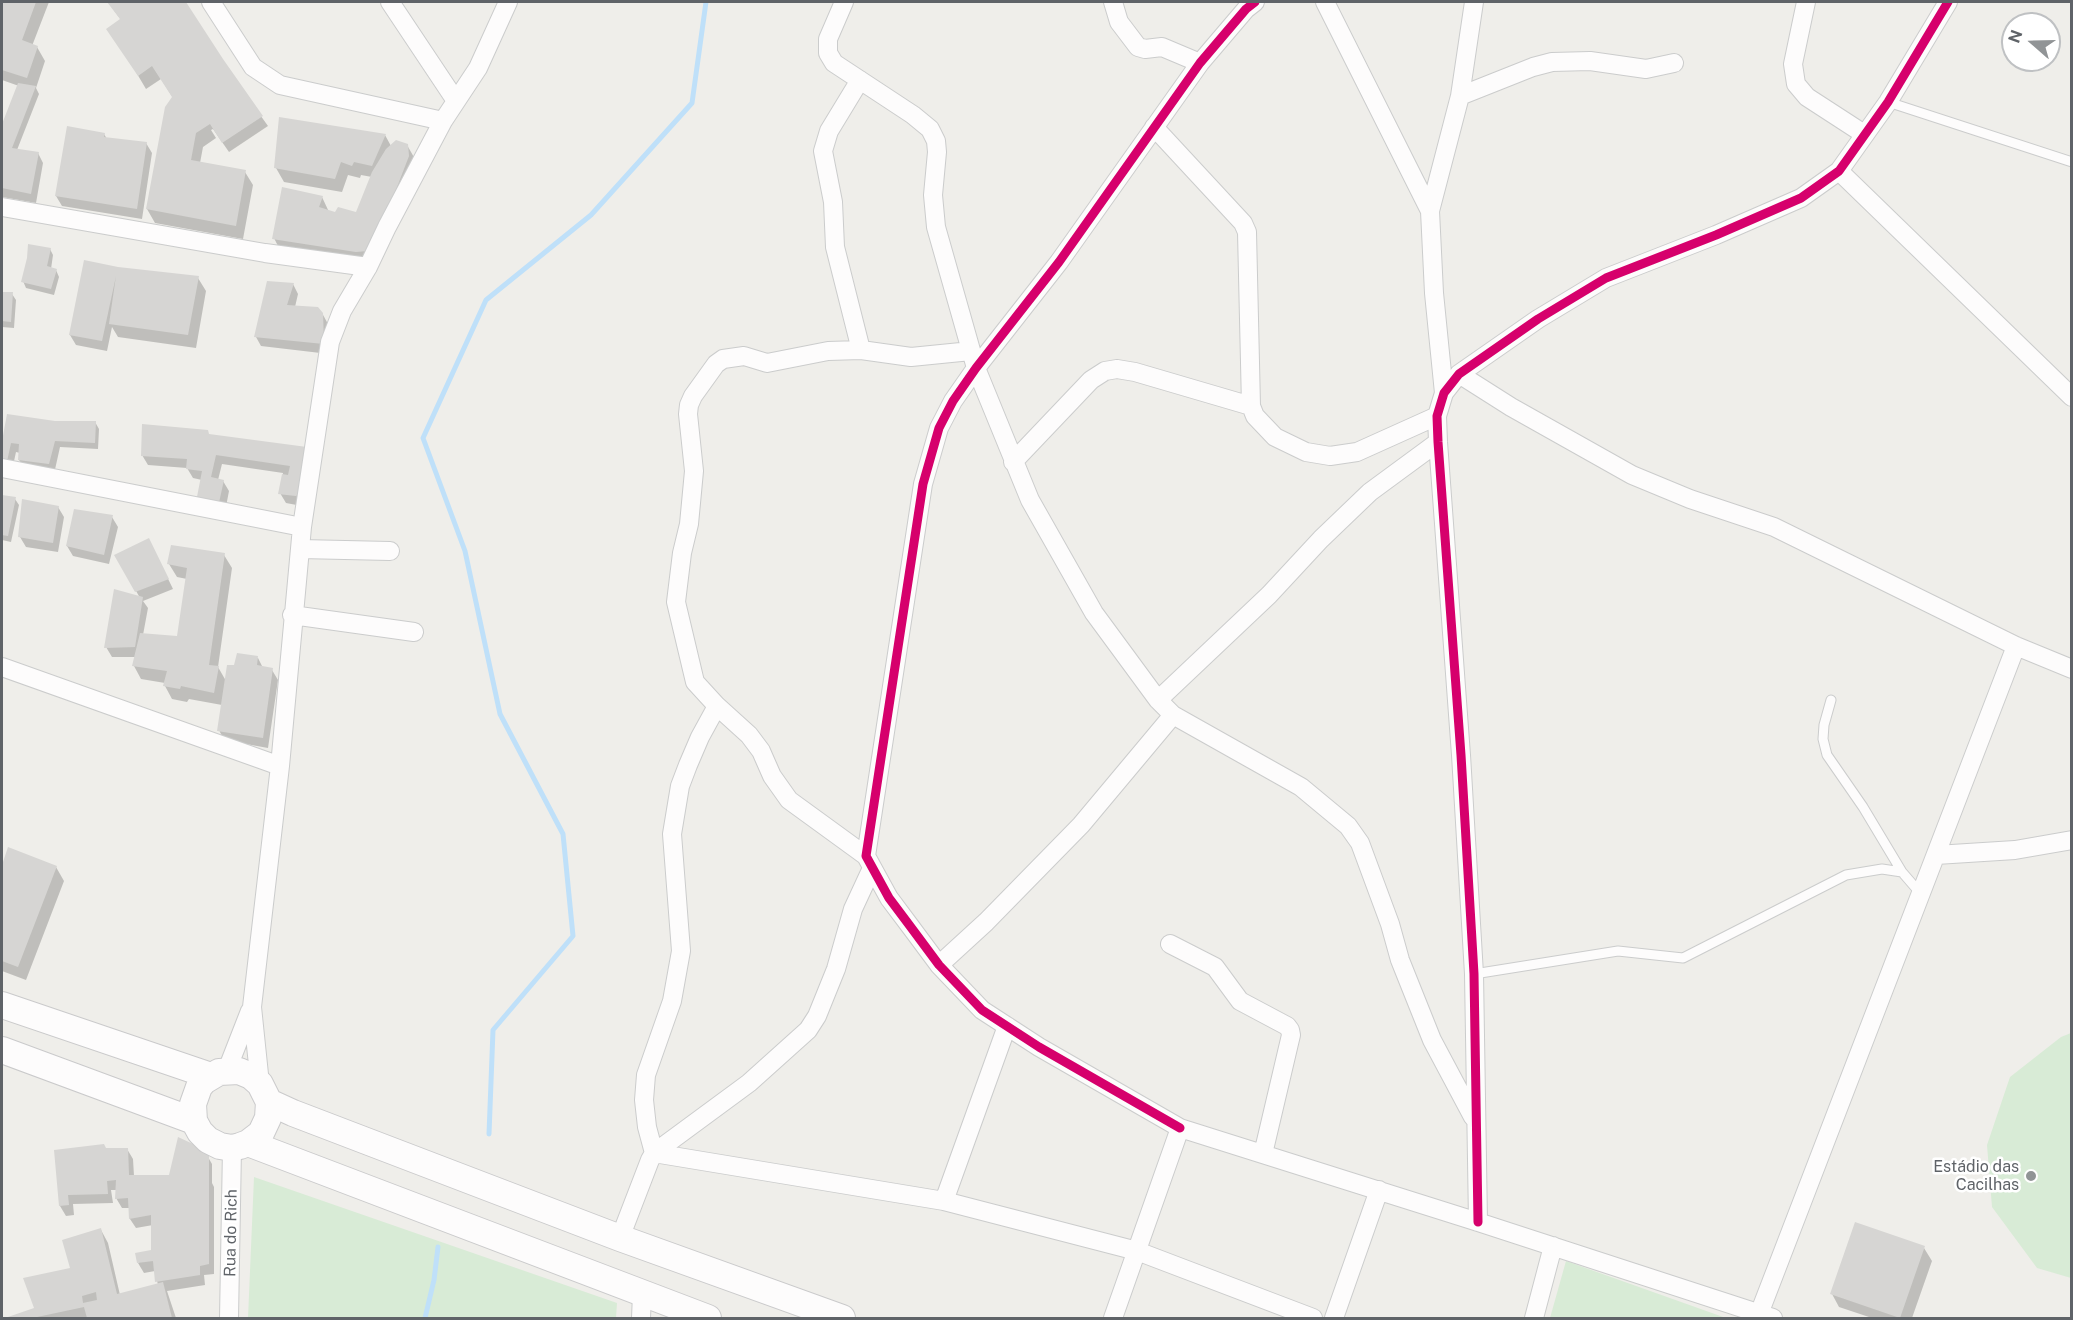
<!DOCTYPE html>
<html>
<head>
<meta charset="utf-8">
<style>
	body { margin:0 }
	#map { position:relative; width:2073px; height:1320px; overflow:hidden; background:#efeeea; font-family:"Public Sans",sans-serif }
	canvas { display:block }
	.frame { position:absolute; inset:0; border:3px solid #5f6368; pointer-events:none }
	.north { position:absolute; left:2001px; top:12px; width:60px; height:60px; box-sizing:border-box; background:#fff; border:2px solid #bfc1c3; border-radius:50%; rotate:290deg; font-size:16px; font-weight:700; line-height:24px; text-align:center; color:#5f6368 }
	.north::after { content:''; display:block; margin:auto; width:21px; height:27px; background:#919496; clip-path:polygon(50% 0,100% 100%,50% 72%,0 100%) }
</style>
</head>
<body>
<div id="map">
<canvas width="2073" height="1320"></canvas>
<div class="frame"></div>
<div class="north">N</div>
</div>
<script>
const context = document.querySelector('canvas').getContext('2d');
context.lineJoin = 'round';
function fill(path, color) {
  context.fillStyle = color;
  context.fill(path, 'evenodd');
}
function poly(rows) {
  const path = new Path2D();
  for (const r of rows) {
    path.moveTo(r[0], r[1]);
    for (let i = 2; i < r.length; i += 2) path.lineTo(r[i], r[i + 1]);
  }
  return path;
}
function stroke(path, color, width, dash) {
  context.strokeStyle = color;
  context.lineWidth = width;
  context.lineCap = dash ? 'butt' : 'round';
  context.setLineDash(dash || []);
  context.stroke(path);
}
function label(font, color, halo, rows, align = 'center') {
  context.font = font + ' "Public Sans",sans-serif';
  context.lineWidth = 5;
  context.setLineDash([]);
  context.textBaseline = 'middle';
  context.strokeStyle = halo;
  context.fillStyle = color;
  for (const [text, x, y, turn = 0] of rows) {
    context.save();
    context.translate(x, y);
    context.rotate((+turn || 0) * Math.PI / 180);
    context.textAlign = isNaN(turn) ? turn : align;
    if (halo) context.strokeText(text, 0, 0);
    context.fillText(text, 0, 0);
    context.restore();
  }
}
fill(poly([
	[2071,1033,2072,1033,2071,1278,2037,1268,1992,1207,1987,1145,2010,1077,2061,1037],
	[254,1177,617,1303,616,1318,248,1318],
	[1566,1261,1726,1318,1550,1318]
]), '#d8ebd6');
fill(poly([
	[2,2,49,2,32,46,37,47,45,61,36,88,39,94,17,150,38,153,43,163,36,203,2,197,2,128,19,86,2,80],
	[108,2,184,2,221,60,268,126,229,152,213,129,211,130,216,138,203,147,200,163,245,172,253,185,243,239,155,223,147,209,173,98,161,79,146,89,130,62,121,20],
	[104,134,107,139,146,143,152,153,142,219,62,206,56,196],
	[385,135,391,146,407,145,415,159,416,171,382,258,375,264,281,252,274,238,322,197,329,212,357,214,372,177,361,175,360,178,348,175,342,192,284,182,276,168],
	[50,249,53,255,51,269,56,270,59,277,54,295,26,288,23,281],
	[118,268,198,278,206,291,196,348,118,337,112,327,107,351,76,345,70,335],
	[293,284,298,294,295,307,322,313,328,324,329,354,261,346,256,337],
	[2,294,12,294,16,300,14,328,2,327],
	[8,416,57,423,95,422,99,429,98,449,60,447,54,474,25,469,19,460,20,453,16,452,11,475,2,469,2,449],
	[210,435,306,448,302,506,286,503,280,493,283,473,222,464,218,480,223,481,229,491,224,517,202,480,193,478,187,468,148,465,142,455],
	[2,497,15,499,19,505,11,542,2,540],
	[58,507,64,517,58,552,26,547,20,537],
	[112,517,118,527,109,564,73,556,67,546],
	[154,550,173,589,143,601,148,608,143,635,178,638,187,579,177,577,169,564,224,555,232,568,218,667,226,681,235,666,258,658,263,668,272,670,278,680,268,748,224,740,219,730,222,705,189,699,187,702,172,699,165,686,165,683,141,679,134,666,136,657,112,657,106,647,140,598,116,555],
	[9,849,56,867,64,881,26,980,2,971,2,869],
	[127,1149,133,1159,134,1176,171,1177,205,1152,212,1164,212,1183,214,1187,214,1274,204,1275,205,1285,167,1291,176,1318,9,1318,36,1309,72,1269,101,1230,108,1243,120,1295,158,1285,155,1271,144,1273,138,1263,153,1251,153,1225,136,1228,130,1219,130,1208,122,1208,116,1198,117,1190,111,1190,113,1203,73,1204,74,1215,66,1216,60,1206,55,1152],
	[1924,1248,1932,1261,1912,1318,1872,1318,1839,1307,1832,1294]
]), '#0003');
stroke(poly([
	[489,1134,493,1030,573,936,563,834,500,714,465,551,423,438,486,300,591,215,692,103,706,2],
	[425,1318,434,1280,438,1247]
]), '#bfe0f9', 5);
fill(poly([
	[2,2,36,2,22,40,38,46,27,78,2,70],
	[107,2,186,2,223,59,263,116,222,143,210,124,196,133,191,160,246,170,236,226,146,209,165,107,172,97,152,66,138,76,106,29,120,19],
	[18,83,36,86,12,148,39,152,31,194,2,188,2,124],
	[279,117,386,134,372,166,354,162,352,166,341,162,335,179,274,168],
	[67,126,105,133,104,137,147,142,137,209,55,196],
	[396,140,408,144,409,156,375,244,367,251,356,252,272,239,282,187,323,196,319,207,335,212,338,207,356,212,372,172,386,149],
	[28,244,51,248,47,266,57,269,51,289,21,282,27,258],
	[84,260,118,267,199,276,188,335,109,324,116,276,102,341,69,335],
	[267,281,294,283,287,305,318,307,323,313,324,344,254,337],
	[2,292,13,292,11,322,2,321],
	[7,414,55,421,96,421,95,443,55,441,49,464,18,460,19,444,11,443,6,466,2,465,2,441],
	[142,424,208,430,209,434,307,447,303,491,296,496,278,494,282,474,288,475,290,466,216,455,211,477,224,480,218,507,196,502,202,471,186,469,187,459,141,456],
	[2,495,16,497,8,536,2,535],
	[22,499,59,506,53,543,18,537],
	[74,509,113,515,104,555,66,546],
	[149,538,169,579,135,592,114,555],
	[171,545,225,553,209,665,219,666,214,693,181,686,180,689,163,686,167,671,132,666,140,633,177,636,187,568,167,564],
	[114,589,143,597,135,647,104,648],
	[237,653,258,656,257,665,273,668,263,738,217,731,227,665,234,665],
	[8,847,57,866,18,967,2,961,2,865],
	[178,1137,206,1150,209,1156,209,1264,200,1266,200,1275,155,1282,153,1261,137,1263,135,1253,151,1250,151,1215,129,1219,128,1198,115,1199,116,1180,107,1181,108,1194,68,1195,69,1205,59,1206,54,1150,104,1144,106,1148,128,1148,129,1175,169,1175],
	[1855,1222,1925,1246,1900,1318,1830,1294],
	[101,1228,117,1294,163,1282,172,1318,87,1318,84,1307,37,1317,38,1318,5,1318,34,1308,23,1278,70,1268,62,1240],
	[96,1292,97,1300,83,1303,82,1296]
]), '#d6d5d3');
const lane = poly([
	[1888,102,2072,162],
	[1831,700,1824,725,1823,739,1827,755,1863,807,1902,872,1921,894],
	[1474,974,1618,951,1683,958,1846,875,1882,869,1902,872]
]);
const street = poly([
	[211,2,253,67,280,85,443,121],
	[390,2,456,101],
	[844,2,828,39,828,53,834,63,913,115,930,129,936,141,937,152,933,195,936,227,976,368,1030,500,1094,613,1158,700,1173,715,1301,787,1348,826,1360,843,1390,924,1400,960,1432,1040,1473,1117],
	[1113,2,1119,22,1138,47,1145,49,1162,47,1200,63],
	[1325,2,1430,211],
	[1806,2,1793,64,1796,84,1807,97,1864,134],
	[860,80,829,131,823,151,833,202,835,247,861,350],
	[1460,96,1533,67,1552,62,1590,61,1646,69,1674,63],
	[1154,127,1243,223,1247,232,1251,406,1255,416,1275,437,1306,452,1330,456,1357,452,1437,416],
	[1839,171,2072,397],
	[2,207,265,253,368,267],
	[1459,374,1511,407,1632,475,1690,499,1774,527,2016,646,2072,669],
	[1444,393,1434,293,1430,211,1460,96,1474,2],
	[1013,462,1091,380,1105,371,1117,369,1135,372,1251,406],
	[2,468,302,527],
	[300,549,390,551],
	[292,615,414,632],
	[2,667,280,766],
	[1158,700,1269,595,1321,539,1370,492,1438,442],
	[717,706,700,737,688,765,680,786,672,834,681,951,672,1001,646,1075,644,1100,647,1127,654,1153,749,1083,808,1030,817,1016,836,969,853,909,872,868],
	[1936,855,2015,850,2072,840],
	[866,856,789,800,772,776,761,751,749,735,717,706,695,682,676,602,682,553,689,524,694,471,688,414,689,405,693,396,716,364,723,359,744,356,767,363,828,351,861,350,911,357,971,351],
	[1170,944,1215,967,1240,1001,1287,1026,1290,1030,1291,1035,1263,1154],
	[939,965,986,922,1081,825,1173,715],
	[227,1070,250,1011],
	[260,1084,252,1007,280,766,302,527,330,342,342,311,368,267,387,227,443,121,478,68,508,2],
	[1180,1128,1039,1047,982,1010,939,965,910,926,889,898,866,856,923,484,939,428,953,401,976,368,1059,262,1200,63,1246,9,1255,2],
	[944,1201,1007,1026],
	[1478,1222,1474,974,1461,755,1438,442,1437,416,1444,393,1459,374,1538,319,1606,278,1716,235,1801,198,1839,171,1888,102,1948,2],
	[620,1238,650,1160,654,1153,944,1201,1137,1251,1313,1318],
	[1759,1314,2016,646],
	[229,1318,232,1148],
	[641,1318,642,1294],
	[1113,1318,1180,1128,1478,1222,1773,1318],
	[1334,1318,1379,1190],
	[1534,1318,1553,1246]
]);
const secondary = poly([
	[2,1005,211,1076],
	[2,1050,194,1121],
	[269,1102,268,1118,261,1133,248,1143,240,1146,232,1148,220,1146,208,1140,200,1132,194,1121,193,1104,199,1087,204,1081,219,1072,239,1071,251,1076,260,1084,269,1102,293,1113,620,1238,842,1318],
	[248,1143,708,1318]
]);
stroke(lane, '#cbcccc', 11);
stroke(street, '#cbcccc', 20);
stroke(secondary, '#cacacb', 28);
stroke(lane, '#fdfcfc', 9);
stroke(street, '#fdfcfc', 18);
stroke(secondary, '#fdfcfc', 26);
stroke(poly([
	[1180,1128,1039,1047,982,1010,939,965,910,926,889,898,866,856,923,484,939,428,953,401,976,368,1059,262,1200,63,1246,9,1255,2],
	[1478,1222,1474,974,1461,755,1438,442,1437,416,1444,393,1459,374,1538,319,1606,278,1716,235,1801,198,1839,171,1888,102,1948,2]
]), '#d6006c', 9);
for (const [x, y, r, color] of [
	[2031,1176,6,"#919496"]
]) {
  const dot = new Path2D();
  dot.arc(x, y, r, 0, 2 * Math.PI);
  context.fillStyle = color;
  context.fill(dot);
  stroke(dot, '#fff', 2);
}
label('16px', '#5f6368', '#fff', [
	["Estádio das",2019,1167],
	["Cacilhas",2019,1185]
], 'right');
label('16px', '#5f6368', '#fff', [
	["Rua do Rich",231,1233,-89]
]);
</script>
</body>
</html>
